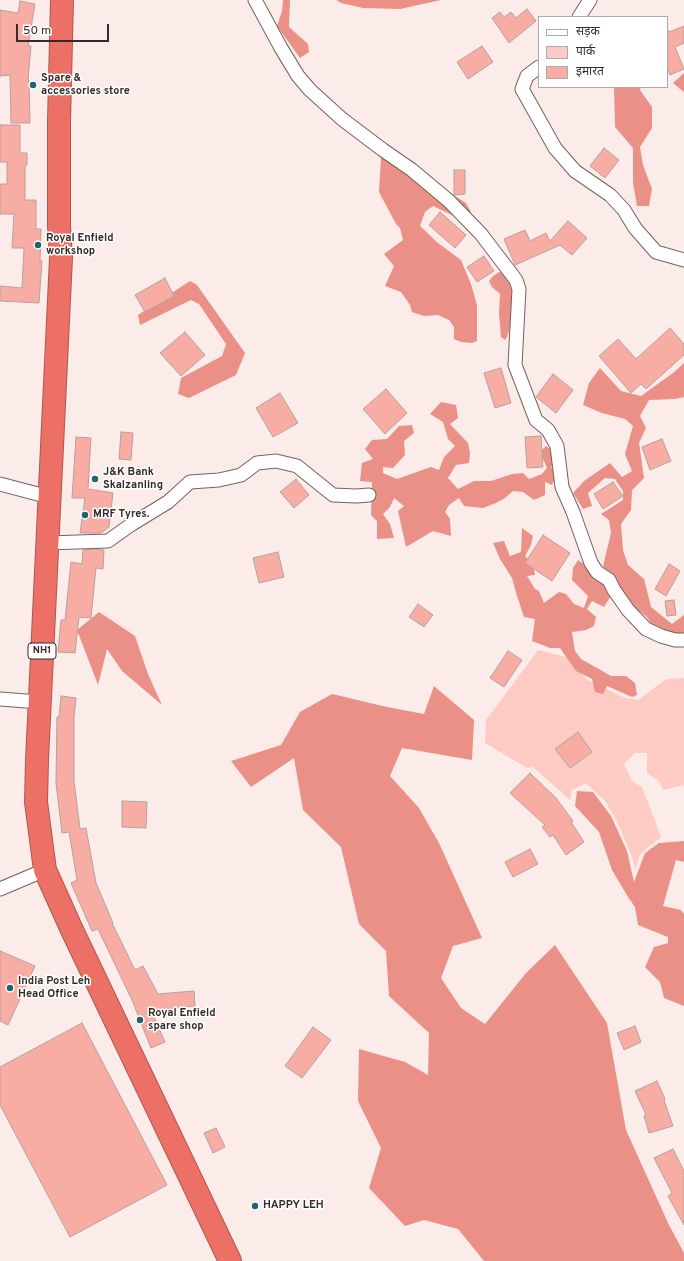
<!DOCTYPE html>
<html>
<head>
<meta charset="utf-8">
<style>
	body { margin:0 }
	#map { position:relative; width:684px; height:1261px; overflow:hidden; background:#fbecea; font-family:Overpass,"Noto Sans Devanagari",sans-serif }
	canvas { display:block }
	.legend { position:absolute; left:538px; top:16px; width:130px; height:72px; box-sizing:border-box; background:#fff; border:1px solid #aeaaaa; margin:0; padding:5px 7px; list-style:none; font-size:12px; color:#352b2a }
	.legend li { display:flex; align-items:center; gap:8px; height:20px }
	.legend b { width:20px; border:1px solid #aeaaaa }
	.scale { position:absolute; left:16px; top:24px; width:93px; height:18px; box-sizing:border-box; border:2px solid #352b2a; border-top:0; padding-left:5px; font-size:12px; line-height:14px; white-space:nowrap; color:#352b2a; -webkit-text-stroke:3px #fff; paint-order:stroke }
</style>
</head>
<body>
<div id="map">
<canvas width="684" height="1261"></canvas>
<ul class="legend">
<li><b style="height:5px;background:#fff"></b>सड़क</li>
<li><b style="height:11px;background:#fecac4"></b>पार्क</li>
<li><b style="height:11px;background:#f7aca4"></b>इमारत</li>
</ul>
<div class="scale">50 m</div>
</div>
<script>
const context = document.querySelector('canvas').getContext('2d');
context.lineJoin = 'round';
function fill(path, color) {
  context.fillStyle = color;
  context.fill(path, 'evenodd');
}
function poly(rows) {
  const path = new Path2D();
  for (const r of rows) {
    path.moveTo(r[0], r[1]);
    for (let i = 2; i < r.length; i += 2) path.lineTo(r[i], r[i + 1]);
  }
  return path;
}
function stroke(path, color, width, dash) {
  context.strokeStyle = color;
  context.lineWidth = width;
  context.lineCap = dash ? 'butt' : 'round';
  context.setLineDash(dash || []);
  context.stroke(path);
}
function label(font, color, halo, rows, align = 'center') {
  context.font = font + ' Overpass,sans-serif';
  context.lineWidth = 3;
  context.setLineDash([]);
  context.textBaseline = 'middle';
  context.strokeStyle = halo;
  context.fillStyle = color;
  for (const [text, x, y, turn = 0] of rows) {
    context.save();
    context.translate(x, y);
    context.rotate((+turn || 0) * Math.PI / 180);
    context.textAlign = isNaN(turn) ? turn : align;
    if (halo) context.strokeText(text, 0, 0);
    context.fillText(text, 0, 0);
    context.restore();
  }
}
fill(poly([
	[538,650,570,658,586,679,625,698,638,700,666,679,684,678,684,785,663,790,659,781,647,773,647,753,635,753,624,764,632,781,642,787,661,837,647,848,640,855,635,870,632,857,617,821,605,801,586,783,572,790,570,800,533,767,527,768,485,743,486,720]
]), '#fecac4');
fill(poly([
	[283,0,290,0,289,27,308,44,309,52,300,58,277,26,282,11],
	[336,0,441,0,400,9,363,8,341,3],
	[684,73,684,92,673,83],
	[614,87,641,87,640,90,652,107,652,128,640,147,643,165,652,189,649,206,637,206,633,183,633,148,615,127],
	[389,150,437,185,466,203,471,212,458,218,433,206,425,212,420,226,438,243,461,260,471,284,477,305,477,341,472,343,461,342,454,339,454,327,449,320,438,315,424,316,412,312,410,305,401,292,385,286,394,266,384,254,403,240,400,228,396,224,379,192,381,158],
	[499,272,503,273,510,285,514,299,511,324,507,337,505,340,501,337,499,314,500,294,492,287,489,281,492,277],
	[190,281,197,285,245,353,236,375,189,398,178,394,181,378,222,356,226,344,199,304,191,300,140,325,138,315],
	[684,363,684,397,675,399,649,400,640,416,646,428,639,443,644,478,632,490,631,510,621,524,623,550,628,565,644,579,651,607,672,624,684,615,684,612,684,636,655,629,647,617,633,606,619,591,603,566,611,533,609,520,601,514,623,500,623,491,615,479,605,478,588,493,592,506,583,509,573,493,584,481,610,463,622,477,632,471,625,454,633,426,625,419,602,413,583,405,589,383,600,368,621,391,641,396,673,373],
	[441,402,456,405,458,418,450,424,468,443,470,453,469,463,456,465,448,478,458,489,474,481,491,481,512,474,523,473,529,479,542,474,547,468,540,452,546,446,553,451,555,464,551,466,556,476,552,485,545,482,545,495,534,500,523,492,513,491,505,498,496,503,483,508,464,506,459,498,449,505,445,512,450,519,451,536,433,531,406,547,398,511,404,506,394,498,390,507,383,514,390,524,394,538,377,539,377,521,371,515,372,482,360,481,362,463,373,459,365,449,372,440,387,439,399,426,412,425,414,433,404,441,405,455,393,468,383,467,383,473,397,479,431,467,439,470,444,457,455,446,448,439,443,422,430,414],
	[522,528,533,536,531,545,525,556,533,564,535,575,527,576,535,589,539,591,544,603,559,592,566,594,574,604,584,608,588,596,572,580,573,568,578,560,587,566,612,594,604,607,592,601,587,609,596,617,594,626,586,630,572,632,575,651,581,659,611,676,626,676,635,683,637,695,632,697,607,686,603,694,595,692,592,679,576,671,560,648,550,648,532,641,535,619,524,617,517,596,512,578,500,559,493,543,504,541,510,556,521,552],
	[99,612,135,636,148,674,162,705,122,671,107,649,98,685,77,630],
	[434,686,474,720,472,760,402,748,390,776,419,808,439,843,482,938,453,946,441,978,461,1008,485,1024,526,973,555,945,607,1023,626,1130,669,1225,684,1253,684,1261,484,1261,458,1229,424,1220,405,1226,369,1188,381,1148,358,1101,359,1049,405,1062,428,1075,429,1033,389,996,386,951,359,924,341,847,303,810,294,758,251,787,231,761,281,745,300,712,332,694,387,707,424,714],
	[577,791,593,792,611,816,627,851,634,882,645,853,659,843,684,841,684,862,676,860,663,906,681,910,684,914,684,1006,664,998,660,982,645,967,654,947,668,943,668,937,638,925,635,907,628,897,612,870,599,832,575,806]
]), '#ea9087');
const building = poly([
	[20,1,35,4,28,46,31,46,28,80,29,80,30,123,11,123,10,75,0,76,0,10,18,13,20,1],
	[527,9,536,21,509,43,492,18,500,12,504,17,511,12,516,18,527,9],
	[684,26,684,43,675,47,684,69,670,75,667,68,667,28,669,32,684,26],
	[482,46,493,62,468,79,457,62,482,46],
	[0,125,20,125,20,153,27,153,27,165,25,165,25,200,36,200,36,229,41,229,40,261,42,261,39,303,0,301,0,286,22,288,24,248,12,248,14,214,0,214,0,184,7,184,7,162,0,162,0,125],
	[604,148,619,160,605,178,590,166,604,148],
	[454,170,465,170,465,194,454,195,454,170],
	[440,212,466,235,455,248,429,225,440,212],
	[568,221,587,238,572,255,560,245,515,265,504,239,525,230,530,241,546,233,550,241,568,221],
	[484,256,494,271,477,282,467,267,484,256],
	[165,278,174,296,145,312,135,295,165,278],
	[670,328,684,344,684,355,646,389,641,384,631,393,599,356,618,339,636,359,670,328],
	[185,332,205,355,181,376,160,353,185,332],
	[501,368,511,403,495,408,484,373,501,368],
	[553,374,573,390,556,413,536,397,553,374],
	[386,389,407,413,385,434,363,409,386,389],
	[280,393,298,423,273,437,256,408,280,393],
	[121,432,133,433,131,460,119,459,121,432],
	[541,436,543,467,527,468,525,437,541,436],
	[76,437,91,438,88,489,113,493,109,527,101,533,80,533,85,498,72,498,76,437],
	[662,439,671,461,650,470,642,447,662,439],
	[296,479,309,495,294,508,280,492,296,479],
	[613,482,623,496,603,509,594,494,613,482],
	[543,535,570,553,552,581,525,563,543,535],
	[96,549,104,550,103,569,96,568,91,618,79,617,75,653,58,652,61,620,65,620,71,562,82,564,83,550,96,549],
	[278,552,284,577,259,583,253,558,278,552],
	[669,564,680,571,666,596,655,589,669,564],
	[674,600,676,615,667,616,665,601,674,600],
	[418,604,433,615,424,627,409,617,418,604],
	[508,651,522,660,504,687,490,678,508,651],
	[61,696,76,698,74,717,74,781,80,829,86,828,96,883,113,923,112,923,135,970,143,966,158,994,194,991,195,1006,167,1009,153,1014,165,1042,151,1048,132,1000,98,929,92,931,71,883,77,880,69,832,62,833,56,783,57,717,59,717,61,696],
	[578,732,592,752,570,768,555,749,578,732],
	[530,773,556,798,573,821,571,822,584,842,566,855,553,835,550,837,542,827,545,825,510,793,530,773],
	[122,801,147,802,146,828,122,827,122,801],
	[530,849,538,864,513,877,505,862,530,849],
	[0,951,35,966,8,1025,0,1021,0,951],
	[82,1023,167,1185,70,1237,0,1105,0,1067,82,1023],
	[635,1026,641,1042,624,1050,617,1033,635,1026],
	[313,1027,331,1040,302,1078,285,1066,313,1027],
	[657,1081,665,1099,664,1100,673,1126,649,1133,644,1116,646,1115,635,1091,657,1081],
	[216,1128,225,1147,213,1153,204,1133,216,1128],
	[673,1149,684,1171,684,1225,668,1196,672,1193,654,1158,673,1149]
]);
fill(building, '#f7aca4');
stroke(building, '#b8a09d', 1);
const street = poly([
	[255,0,281,48,298,76,310,90,342,119,383,150,412,170,449,201,481,234,516,280,519,289,515,365,536,420,548,430,557,446,562,487,573,512,591,563,597,572,609,580,614,590,628,610,646,629,661,636,675,640,684,640],
	[579,17,590,0],
	[539,67,527,76,522,89,555,148,575,171,610,195,624,210,635,228,656,252,684,260],
	[0,484,49,497],
	[47,543,108,541,132,524,168,502,190,482,219,480,241,475,257,463,276,461,297,466,333,495,356,496,369,495],
	[0,699,39,702],
	[0,889,45,870]
]);
const highway = poly([
	[62,0,59,121,59,226,61,258,37,760,36,802,45,870,71,928,230,1261]
]);
stroke(street, '#77615e', 15);
stroke(highway, '#ad5852', 24);
stroke(street, '#fff', 13);
stroke(highway, '#ed7067', 22);
for (const [x, y, r, color] of [
	[33,85,4,"#1b6671"],
	[38,245,4,"#1b6671"],
	[95,479,4,"#1b6671"],
	[85,515,4,"#1b6671"],
	[10,988,4,"#1b6671"],
	[140,1020,4,"#1b6671"],
	[255,1206,4,"#1b6671"]
]) {
  const dot = new Path2D();
  dot.arc(x, y, r, 0, 2 * Math.PI);
  context.fillStyle = color;
  context.fill(dot);
  stroke(dot, '#fff', 1.5);
}
for (const [x, y, w] of [
	[42,651,28]
]) {
  const box = new Path2D();
  box.roundRect(x - w / 2, y - 8, w, 16, 3);
  context.fillStyle = '#fff';
  context.fill(box);
  stroke(box, '#352b2a', 1);
}
label('bold 10px', '#352b2a', null, [
	["NH1",42,651]
]);
label('bold 11px', '#352b2a', '#fff', [
	["Spare &",41,79],
	["accessories store",41,92],
	["Royal Enfield",46,239],
	["workshop",46,252],
	["J&K Bank",103,473],
	["Skalzanling",103,486],
	["MRF Tyres.",93,515],
	["India Post Leh",18,982],
	["Head Office",18,995],
	["Royal Enfield",148,1014],
	["spare shop",148,1027],
	["HAPPY LEH",263,1206]
], 'left');
</script>
</body>
</html>
